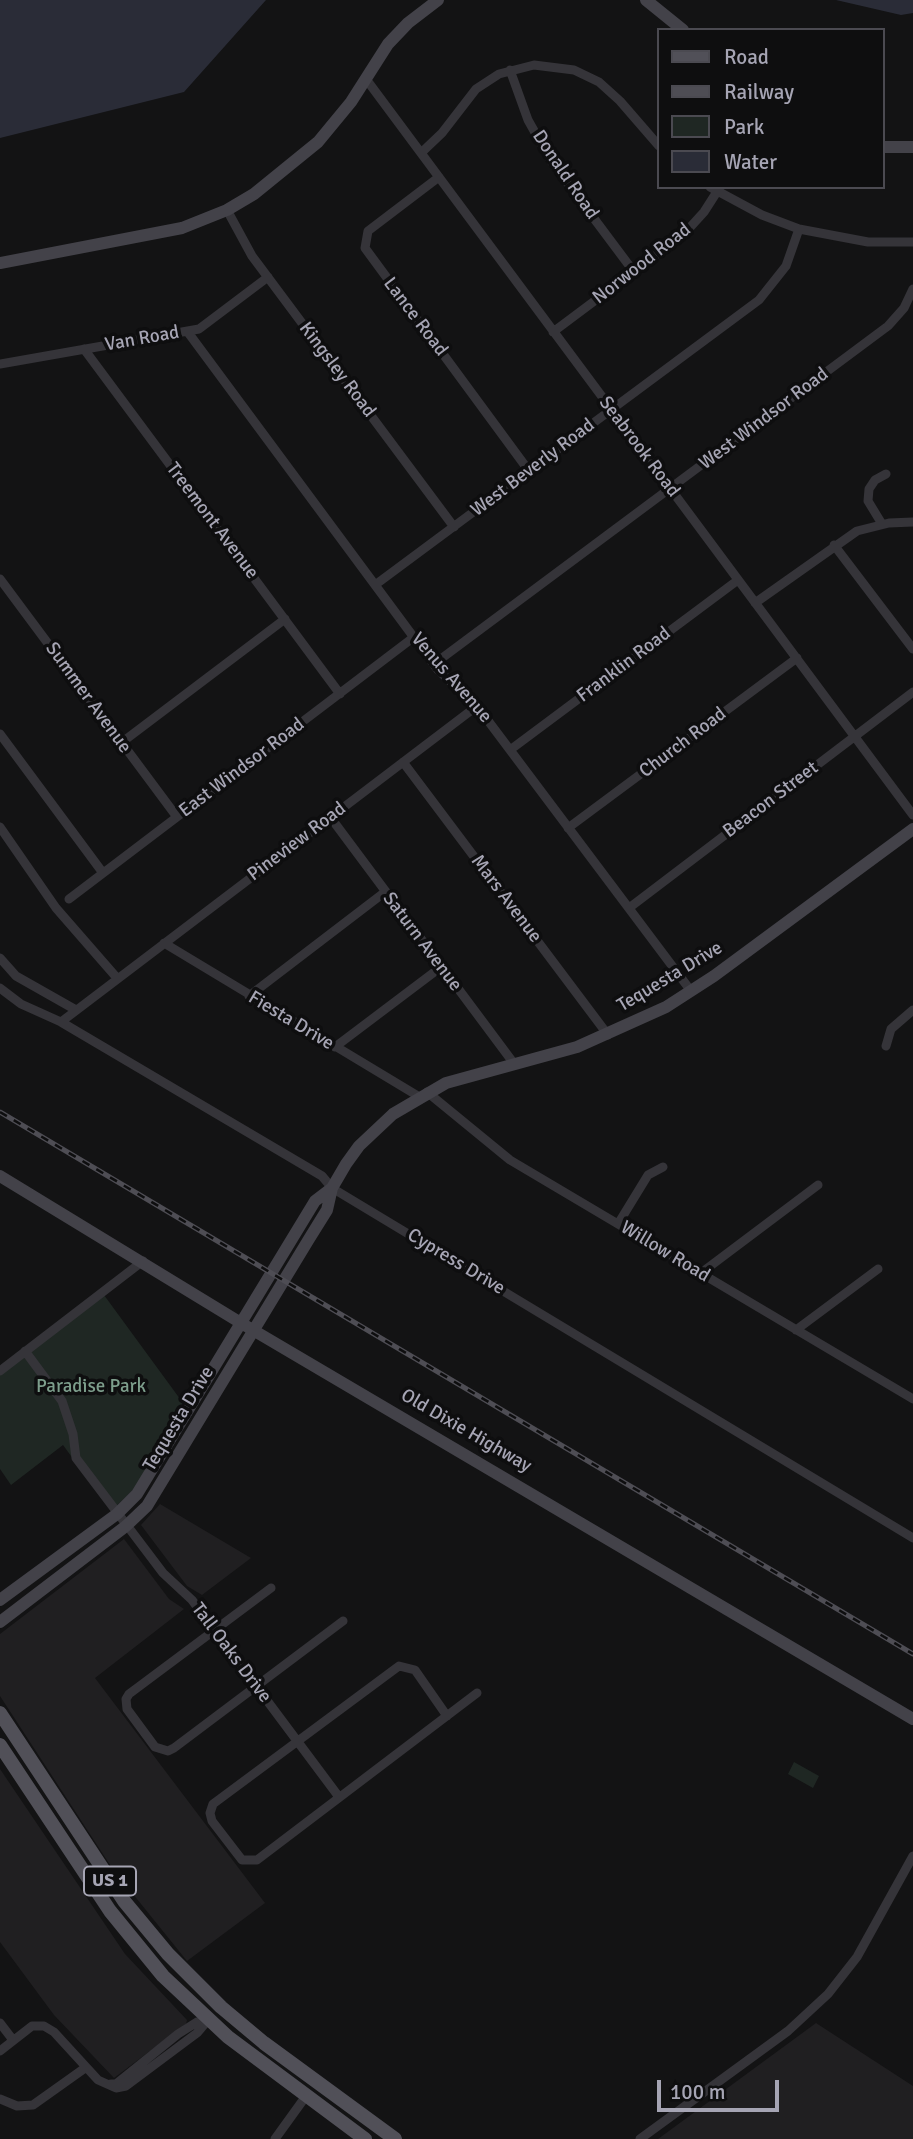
<!DOCTYPE html>
<html>
<head>
<meta charset="utf-8">
<style>
	body { margin:0 }
	#map { position:relative; width:913px; height:2139px; overflow:hidden; background:#131314; font-family:Signika,sans-serif }
	canvas { display:block }
	.legend { position:absolute; left:657px; top:28px; width:228px; height:161px; box-sizing:border-box; background:#0e0e0f; border:2px solid #4b4a51; margin:0; padding:9px 12px; list-style:none; font-size:21px; color:#a6a5b4 }
	.legend li { display:flex; align-items:center; gap:14px; height:35px }
	.legend b { width:35px; border:2px solid #4b4a51 }
	.scale { position:absolute; left:657px; top:2080px; width:122px; height:32px; box-sizing:border-box; border:4px solid #a6a5b4; border-top:0; padding-left:9px; font-size:21px; line-height:24px; white-space:nowrap; color:#a6a5b4; -webkit-text-stroke:5px #0e0e0f; paint-order:stroke }
</style>
</head>
<body>
<div id="map">
<canvas width="913" height="2139"></canvas>
<ul class="legend">
<li><b style="height:9px;background:#515058"></b>Road</li>
<li><b style="height:9px;background:#4e4d54"></b>Railway</li>
<li><b style="height:19px;background:#1f2723"></b>Park</li>
<li><b style="height:19px;background:#2a2c37"></b>Water</li>
</ul>
<div class="scale">100 m</div>
</div>
<script>
const context = document.querySelector('canvas').getContext('2d');
context.lineJoin = 'round';
function fill(path, color) {
  context.fillStyle = color;
  context.fill(path, 'evenodd');
}
function poly(rows) {
  const path = new Path2D();
  for (const r of rows) {
    path.moveTo(r[0], r[1]);
    for (let i = 2; i < r.length; i += 2) path.lineTo(r[i], r[i + 1]);
  }
  return path;
}
function stroke(path, color, width, dash) {
  context.strokeStyle = color;
  context.lineWidth = width;
  context.lineCap = dash ? 'butt' : 'round';
  context.setLineDash(dash || []);
  context.stroke(path);
}
function label(font, color, halo, rows, align = 'center') {
  context.font = font + ' Signika,sans-serif';
  context.lineWidth = 7;
  context.setLineDash([]);
  context.textBaseline = 'middle';
  context.strokeStyle = halo;
  context.fillStyle = color;
  for (const [text, x, y, turn = 0] of rows) {
    context.save();
    context.translate(x, y);
    context.rotate((+turn || 0) * Math.PI / 180);
    context.textAlign = isNaN(turn) ? turn : align;
    if (halo) context.strokeText(text, 0, 0);
    context.fillText(text, 0, 0);
    context.restore();
  }
}
fill(poly([
	[160,1504,251,1558,202,1595,187,1586,141,1525],
	[124,1539,169,1599,184,1609,95,1678,265,1903,187,1961,112,1868,0,1696,0,1634],
	[0,1769,125,1954,187,2020,186,2024,114,2078,54,2015,0,1942],
	[816,2023,913,2086,913,2139,658,2139]
]), '#201f21');
fill(poly([
	[104,1295,183,1403,135,1488,111,1511,63,1445,11,1485,0,1469,0,1374],
	[794,1762,819,1776,813,1788,788,1774]
]), '#1f2723');
fill(poly([
	[0,0,266,0,184,92,0,138],
	[836,0,913,0,913,13,901,15]
]), '#2a2c37');
stroke(poly([
	[510,70,528,120,551,161,634,272],
	[366,79,913,815],
	[421,153,442,133,476,89,499,74,534,65,574,70,599,82,620,101,659,146],
	[439,177,368,231,365,248,529,471],
	[710,187,762,215,799,229,868,242,913,242],
	[227,210,252,256,454,527],
	[187,331,438,670,477,706,691,991],
	[553,332,684,234,704,212,720,187],
	[84,349,340,694],
	[0,364,199,329,268,277],
	[882,524,868,501,869,489,875,480,886,474],
	[834,545,913,649],
	[0,579,177,817],
	[375,585,759,300,786,266,799,229],
	[755,603,857,531,889,523,913,522],
	[434,664,888,326,904,308,913,289],
	[0,734,103,873],
	[121,743,285,619],
	[510,750,738,580],
	[403,762,608,1035],
	[331,818,515,1065],
	[0,827,56,908,117,978],
	[568,828,797,658],
	[69,899,414,637],
	[629,908,913,692],
	[164,943,418,1096],
	[0,958,16,976,76,1010],
	[0,988,21,1004,61,1022,322,1176,332,1188,913,1538],
	[249,996,385,892],
	[61,1022,477,706],
	[886,1046,891,1029,913,1010],
	[335,1047,441,967],
	[427,1092,510,1160,913,1399],
	[618,1224,648,1175,663,1167],
	[701,1273,818,1185],
	[796,1330,878,1269],
	[25,1351,62,1401,73,1434,76,1458,163,1573,192,1600,339,1797],
	[0,1371,143,1261],
	[271,1588,129,1694,126,1699,127,1709,155,1747,168,1751,174,1748,343,1621],
	[447,1716,415,1670,399,1666,213,1804,210,1813,212,1821,242,1860,257,1860,477,1693],
	[0,2023,13,2040],
	[0,2051,32,2026,44,2026,54,2032,98,2080,116,2088,126,2086,197,2033,208,2020],
	[111,2084,116,2084,178,2034,197,2022,208,2020],
	[0,2099,17,2106,33,2105,85,2068],
	[275,2139,306,2096],
	[640,2139,788,2031,828,1994,857,1957,913,1856]
]), '#353439', 9);
stroke(poly([
	[646,0,683,30],
	[883,147,913,147],
	[0,263,182,228,227,210,254,194,318,142,351,102,388,44,408,23,438,0],
	[0,1176,241,1323,913,1719],
	[0,1600,117,1514,137,1494,315,1201,332,1188],
	[0,1622,126,1526,147,1506,309,1239,327,1210,332,1188,346,1164,359,1146,393,1114,446,1083,577,1047,666,1007,714,976,913,829]
]), '#434249', 12);
stroke(poly([
	[0,1713,124,1901,168,1954,221,2007,264,2043,395,2139],
	[0,1745,110,1911,163,1976,228,2037,365,2139]
]), '#515058', 14);
const rail = poly([
	[0,1112,913,1654]
]);
stroke(rail, '#4e4d54', 5);
stroke(rail, '#0e0e0f', 2.5, [8]);
for (const [x, y, w] of [
	[110,1881,52]
]) {
  const box = new Path2D();
  box.roundRect(x - w / 2, y - 14.5, w, 29, 5);
  context.fillStyle = '#0e0e0f';
  context.fill(box);
  stroke(box, '#a6a5b4', 2);
}
label('bold 18px', '#a6a5b4', null, [
	["US 1",110,1881]
]);
label('19px', '#a6a5b4', '#0e0e0f', [
	["Donald Road",565,175,56],
	["Norwood Road",642,264,-38],
	["Lance Road",415,317,53],
	["Van Road",142,339,-10],
	["Kingsley Road",337,370,53],
	["West Windsor Road",764,419,-37],
	["Seabrook Road",639,447,53],
	["West Beverly Road",533,468,-37],
	["Treemont Avenue",212,521,53],
	["Franklin Road",624,665,-37],
	["Venus Avenue",451,678,49],
	["Summer Avenue",88,698,54],
	["Church Road",683,743,-37],
	["East Windsor Road",242,768,-37],
	["Beacon Street",771,800,-37],
	["Pineview Road",297,842,-37],
	["Mars Avenue",506,899,53],
	["Saturn Avenue",422,942,53],
	["Tequesta Drive",670,977,-31],
	["Fiesta Drive",291,1021,31],
	["Willow Road",665,1252,31],
	["Cypress Drive",456,1262,31],
	["Tequesta Drive",179,1419,-59],
	["Old Dixie Highway",466,1431,30],
	["Tall Oaks Drive",231,1653,53]
]);
label('19px', '#7d9e8c', '#0e0e0f', [
	["Paradise Park",91,1387]
]);
</script>
</body>
</html>
